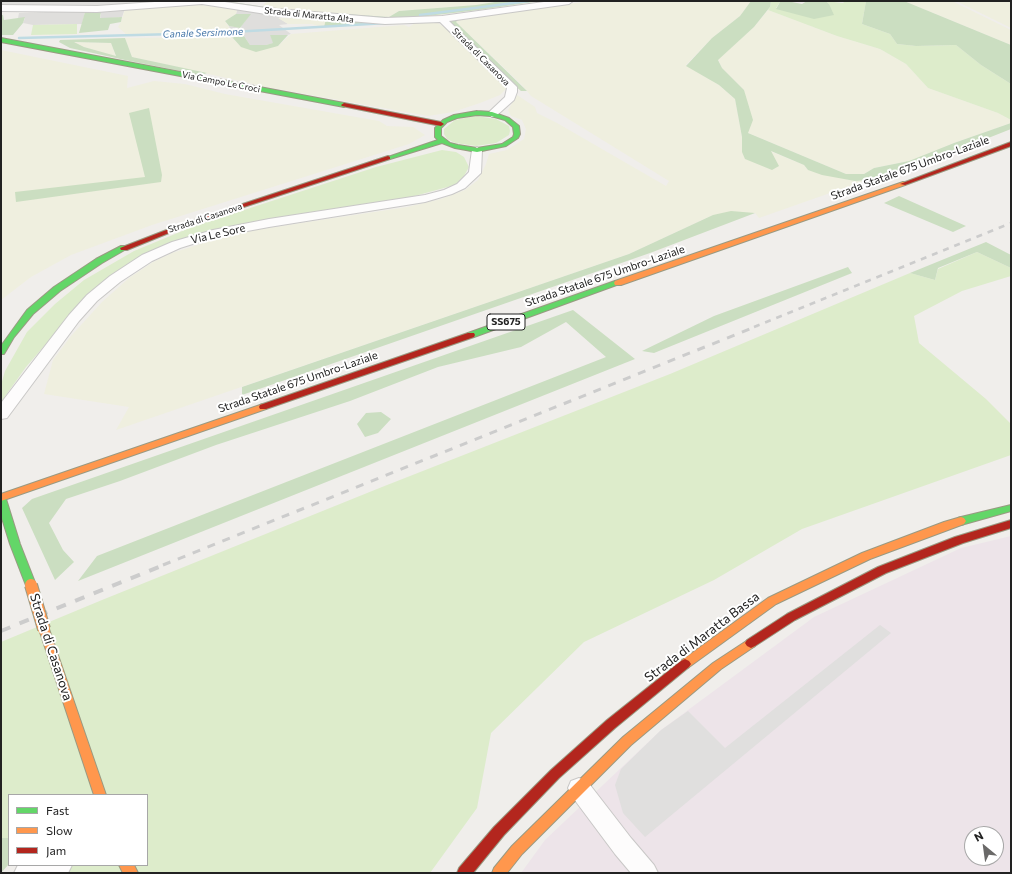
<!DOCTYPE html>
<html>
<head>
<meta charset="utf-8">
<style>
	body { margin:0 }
	#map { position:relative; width:1012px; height:874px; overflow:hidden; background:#f0eeeb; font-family:Commissioner,sans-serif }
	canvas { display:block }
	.frame { position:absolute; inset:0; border:2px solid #222; pointer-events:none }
	.legend { position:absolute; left:8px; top:794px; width:140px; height:72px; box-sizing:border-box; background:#fff; border:1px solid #a7a7a7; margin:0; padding:5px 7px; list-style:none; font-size:12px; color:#222 }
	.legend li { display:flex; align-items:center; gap:8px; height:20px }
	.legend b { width:20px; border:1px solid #a7a7a7 }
	.north { position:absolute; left:964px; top:826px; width:40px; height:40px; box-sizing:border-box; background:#fff; border:1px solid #a7a7a7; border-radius:50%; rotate:331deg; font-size:11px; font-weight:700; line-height:16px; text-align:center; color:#222 }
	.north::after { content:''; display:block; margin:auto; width:14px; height:18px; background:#6a6968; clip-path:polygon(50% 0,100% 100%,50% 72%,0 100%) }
</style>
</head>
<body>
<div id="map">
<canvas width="1012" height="874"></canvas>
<div class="frame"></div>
<ul class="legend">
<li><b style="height:5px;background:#63d668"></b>Fast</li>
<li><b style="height:5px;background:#ff974d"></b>Slow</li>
<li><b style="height:5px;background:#b3261e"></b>Jam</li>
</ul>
<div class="north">N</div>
</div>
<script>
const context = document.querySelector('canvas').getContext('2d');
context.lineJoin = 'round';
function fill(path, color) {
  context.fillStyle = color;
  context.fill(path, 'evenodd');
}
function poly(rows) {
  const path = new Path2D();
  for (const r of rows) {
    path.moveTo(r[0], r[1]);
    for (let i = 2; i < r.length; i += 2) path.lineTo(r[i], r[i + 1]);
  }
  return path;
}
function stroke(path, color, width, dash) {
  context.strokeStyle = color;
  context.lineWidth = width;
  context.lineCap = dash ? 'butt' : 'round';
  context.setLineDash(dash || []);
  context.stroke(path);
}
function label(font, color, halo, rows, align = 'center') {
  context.font = font + ' Commissioner,sans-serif';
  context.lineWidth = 4;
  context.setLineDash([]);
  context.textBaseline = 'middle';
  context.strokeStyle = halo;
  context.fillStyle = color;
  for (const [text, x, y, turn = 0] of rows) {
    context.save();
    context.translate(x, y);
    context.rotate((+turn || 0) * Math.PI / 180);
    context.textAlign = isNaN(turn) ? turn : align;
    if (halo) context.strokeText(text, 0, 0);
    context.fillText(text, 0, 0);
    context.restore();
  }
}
fill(poly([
	[1,1,183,1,90,8,1,6],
	[125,9,122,17,100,19,101,14,85,12,82,24,33,25,23,23,25,18,18,18,19,13],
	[237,10,281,15,279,18,288,24,279,25,291,34,287,35,270,35,274,43,266,45,250,45,244,36,232,37,229,26,240,28,250,14,236,14]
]), '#dfdedc');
fill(poly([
	[1011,536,1011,873,521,873,545,840,661,730,814,617,961,548],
	[972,834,996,834,996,858,972,858]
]), '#ede4e9');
fill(poly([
	[268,1,501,1,476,5,399,11,389,17,285,10,270,8,263,5],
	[589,1,751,1,740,16,712,38,686,65,719,85,735,99,742,137,742,152,773,156,770,151,804,165,808,170,855,181,867,180,759,218,755,213,713,215,629,254,116,430,129,407,44,394,53,360,71,336,102,302,129,278,153,262,172,253,210,241,255,230,407,207,441,199,465,190,478,180,486,164,489,154,507,150,524,139,526,129,522,120,511,116,508,110,517,95,535,107,537,113,557,123,666,186,669,181,531,96,521,84,456,22,458,20],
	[904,1,952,1,1011,30,1011,45],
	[956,1,1011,1,1011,28],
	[185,4,203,5,237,10,236,14,225,21,232,32,127,35,118,27,121,22,125,9],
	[768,10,837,36,880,49,906,64,928,88,998,113,1011,120,1011,123,954,143,909,161,874,168,864,174,846,174,748,133,744,90,722,68,718,59,754,27],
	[278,18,315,19,326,19,324,27,311,24,288,24],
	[434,21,448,29,496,78,508,87,500,95,480,103,453,112,428,116,267,87,132,57,125,38,232,37,241,47,278,46,291,34,404,25,409,27,415,23],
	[72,42,111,43,116,57,84,47],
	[1,50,128,76,127,88,154,81,185,84,225,94,379,121,387,126,413,127,425,135,409,144,152,225,71,255,31,277,1,300]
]), '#efefdf');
fill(poly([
	[771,1,780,2,776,8,829,4,826,1,843,3,845,1,866,1,862,24,890,34,897,44,916,46,956,45,981,65,1011,84,1011,120,998,113,928,88,906,64,880,49,837,36,768,10,770,7],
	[77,24,77,34,31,35,33,25],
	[476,116,496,119,509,126,510,131,509,135,496,143,476,146,455,143,447,139,444,134,444,129,455,120],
	[442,150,456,152,464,157,469,167,464,176,455,185,411,197,314,213,164,247,66,321,26,367,1,402,1,385,5,371,27,332,55,304,84,280,134,251,192,227,376,167],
	[977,252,1011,268,1011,276,962,291,914,316,919,343,986,399,1011,424,1011,455,802,529,714,580,584,642,491,733,477,808,430,873,50,873,44,865,147,865,147,795,9,795,9,838,1,838,1,642,102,600,382,487,670,374,910,273,935,280,938,269]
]), '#ddeccb');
fill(poly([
	[210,1,226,1,285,10,389,17,399,11,476,5,501,1,540,1,479,10,419,17,392,23,324,27,326,19,350,21],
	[751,1,771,1,770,7,754,27,718,60,722,68,744,90,753,120,748,133,846,174,864,174,874,168,909,161,954,143,1011,123,1011,129,920,165,867,180,855,181,822,175,808,170,804,165,771,151,779,166,772,170,745,159,742,152,742,137,735,99,719,85,686,66,712,38,740,16],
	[787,1,802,4,807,1,826,1,829,4,834,15,814,19,776,9,780,2],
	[866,1,904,1,1011,45,1011,84,981,65,956,45,916,46,897,44,890,34,862,24],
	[101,11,100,18,122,17,121,22,110,24,108,30,79,33,85,12],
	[520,11,458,20,456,22,527,91,521,91,513,84,449,22,454,19],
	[236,14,251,14,240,28,229,26,225,21],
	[1,15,3,15,4,20,25,17,23,23,13,35,1,35],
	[270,35,288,35,278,46,256,52,241,47,232,37,244,36,250,45,266,45,273,43],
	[125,38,132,57,207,73,201,75,125,60,70,48,59,42,60,40],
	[74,42,111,43,116,56,84,47],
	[149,108,162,175,161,182,16,202,15,192,145,177,129,113],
	[899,196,966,226,953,232,884,203],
	[731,211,755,213,650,253,242,395,242,387,629,254,713,215],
	[986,242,1011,255,1011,268,977,252,938,268,935,280,910,273],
	[848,267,852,273,654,353,642,351,714,316],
	[573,310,635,359,78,581,97,556,606,357,566,322,521,347,438,367,350,401,216,445,120,481,66,499,49,523,63,550,74,562,55,580,22,508,32,499],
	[381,412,391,419,378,433,365,437,357,424,366,413],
	[1,838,9,838,9,864,1,873]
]), '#cbdec1');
fill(poly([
	[880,625,891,633,645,837,623,813,615,785,621,769,661,730,688,711,725,748]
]), '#e0dfde');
stroke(poly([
	[420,15,529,1],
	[19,38,215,33,387,23]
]), '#bfdbe3', 2.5);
const street = poly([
	[169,1,218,1,266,8,385,18,442,16,551,1,573,1,569,4,449,21,517,87,517,92,514,100,496,116,492,117,487,114,505,97,507,88,440,22,385,24,266,14,202,4,97,12,1,11,1,5,97,6,169,1],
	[477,147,482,150,481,173,465,188,452,194,425,202,269,227,215,237,180,248,152,261,120,282,97,301,79,321,7,418,1,419,1,403,69,315,87,295,110,276,142,255,172,242,213,230,269,219,425,195,444,190,457,184,469,172,472,150,477,147],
	[579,778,587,781,631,838,654,865,658,873,631,873,615,854,571,795,568,788,571,781,579,778],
	[18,865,72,865,68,873,14,873,18,865]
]);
const fast = poly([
	[1,38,344,103,347,105,344,107,1,42,1,38],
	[477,111,492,112,509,118,519,126,520,134,518,138,506,146,477,152,455,148,442,143,390,159,385,158,438,140,435,137,435,128,443,120,454,115,477,111],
	[477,115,491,116,505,120,513,127,514,134,513,137,502,144,477,148,458,145,450,143,441,136,441,128,447,122,457,118,477,115],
	[121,246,127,246,128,248,102,263,60,291,33,314,14,337,4,354,1,354,1,346,27,310,54,287,96,259,121,246],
	[615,281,621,281,622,283,474,337,468,337,467,335,468,333,615,281],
	[1,496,4,497,6,499,20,544,36,585,35,588,31,589,27,588,10,544,1,515,1,496],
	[1011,505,1011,511,961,525,958,524,956,521,958,518,961,517,1011,505]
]);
const slow = poly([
	[903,182,905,183,905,185,621,285,615,285,614,283,615,281,903,182],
	[263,404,266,405,267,407,266,409,1,501,1,494,263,404],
	[961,517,964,518,966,521,964,524,870,559,776,604,689,667,685,669,681,667,679,664,681,661,768,598,862,553,944,522,961,517],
	[44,625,48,626,49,629,106,795,94,795,39,629,40,626,44,625],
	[751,638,755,640,757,643,755,646,721,669,631,745,522,854,507,873,492,873,494,868,512,846,623,737,713,663,751,638],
	[119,865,134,865,138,873,123,873,119,865]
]);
const jam = poly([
	[344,103,441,122,444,124,441,126,342,106,341,105,344,103],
	[1011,142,1011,146,905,185,900,184,1011,142],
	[388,156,390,157,390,159,186,226,127,250,121,250,120,248,182,224,388,156],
	[468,333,474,333,475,335,474,337,266,409,260,409,259,407,260,405,468,333],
	[1011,520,1011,528,963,543,886,573,795,620,755,646,751,648,747,646,745,643,747,640,787,614,878,567,955,537,1011,520],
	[685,659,689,661,691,664,689,667,615,728,559,778,504,835,473,873,457,873,459,868,494,827,551,770,607,720,681,661,685,659]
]);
stroke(street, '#c9c8c7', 2);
stroke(fast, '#999a82', 2);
stroke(slow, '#999a82', 2);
stroke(jam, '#999a82', 2);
fill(street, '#fdfcfc');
fill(fast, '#63d668');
fill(slow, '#ff974d');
fill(jam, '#b3261e');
stroke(poly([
	[754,327,1011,223]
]), '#ccc', 2.5, [6, 6]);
stroke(poly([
	[163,565,757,326]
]), '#ccc', 3, [8, 8]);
stroke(poly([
	[1,631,166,564]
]), '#ccc', 4, [10, 10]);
const slowBridge = poly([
	[31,585,44,629]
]);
stroke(slowBridge, '#999a82', 14, []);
stroke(slowBridge, '#ff974d', 12);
label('9px', '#222', '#fff', [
	["Strada di Maratta Alta",309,15,6],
	["Strada di Casanova",481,57,45],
	["Via Campo Le Croci",221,82,11],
	["Strada di Casanova",205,218,-18]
]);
label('italic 10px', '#4a7aab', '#fff', [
	["Canale Sersimone",203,33,-2]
]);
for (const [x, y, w] of [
	[506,322,38]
]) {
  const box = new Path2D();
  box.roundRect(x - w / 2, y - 8, w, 16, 3);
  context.fillStyle = '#fff';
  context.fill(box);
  stroke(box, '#222', 1);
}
label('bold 10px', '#222', null, [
	["SS675",506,322]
]);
label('11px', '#222', '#fff', [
	["Strada Statale 675 Umbro-Laziale",910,168,-20],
	["Via Le Sore",218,234,-13],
	["Strada Statale 675 Umbro-Laziale",605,276,-19],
	["Strada Statale 675 Umbro-Laziale",298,382,-19]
]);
label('13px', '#222', '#fff', [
	["Strada di Maratta Bassa",702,637,-37],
	["Strada di Casanova",51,647,72]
]);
</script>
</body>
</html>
